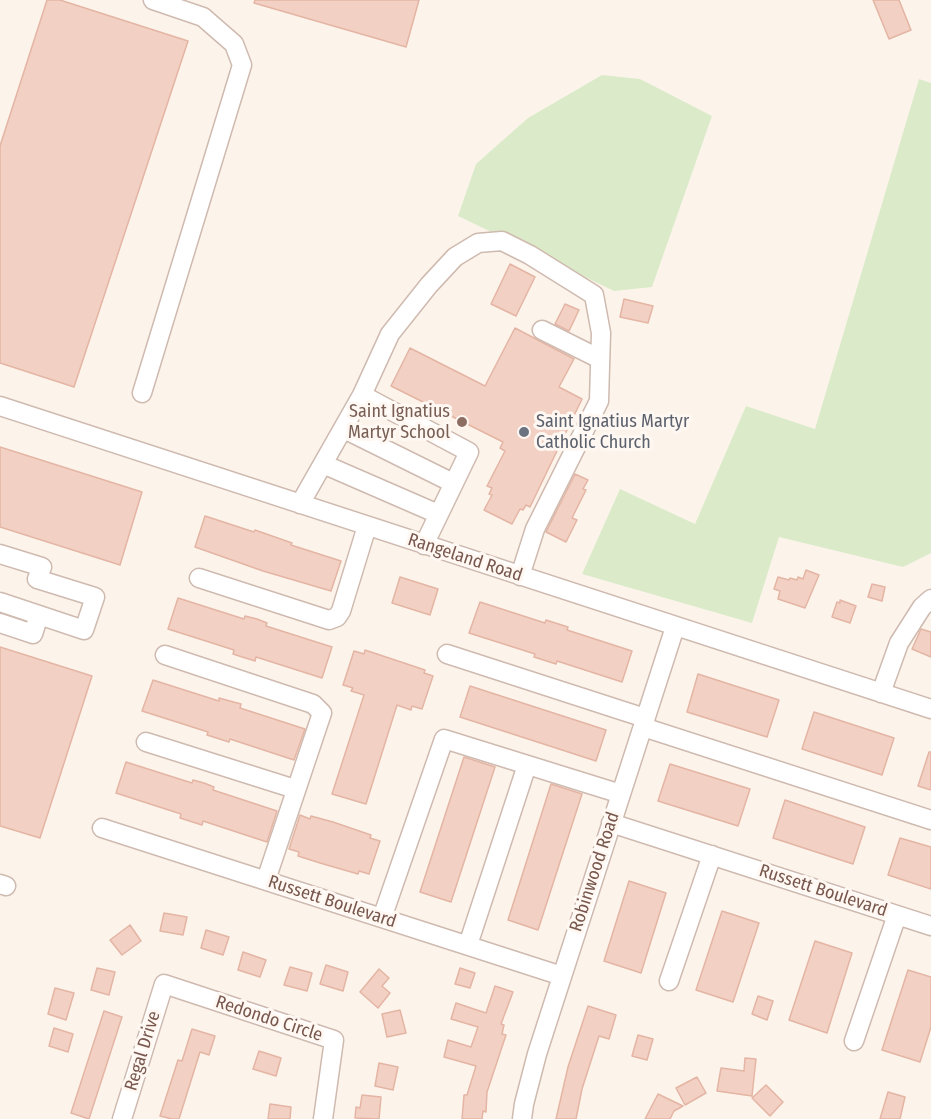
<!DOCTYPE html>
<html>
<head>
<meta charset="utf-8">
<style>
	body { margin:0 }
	canvas { display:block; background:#fcf4eb }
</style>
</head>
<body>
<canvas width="931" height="1119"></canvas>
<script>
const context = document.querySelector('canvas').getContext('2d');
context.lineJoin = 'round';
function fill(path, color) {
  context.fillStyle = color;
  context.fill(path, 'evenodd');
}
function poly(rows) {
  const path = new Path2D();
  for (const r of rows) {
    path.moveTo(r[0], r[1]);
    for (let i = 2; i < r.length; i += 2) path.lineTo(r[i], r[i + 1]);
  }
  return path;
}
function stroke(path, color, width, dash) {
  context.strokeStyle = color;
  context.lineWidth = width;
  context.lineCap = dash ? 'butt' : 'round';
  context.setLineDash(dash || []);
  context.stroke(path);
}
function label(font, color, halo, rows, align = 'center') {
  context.font = font + ' "Fira Sans Condensed",sans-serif';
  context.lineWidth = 6;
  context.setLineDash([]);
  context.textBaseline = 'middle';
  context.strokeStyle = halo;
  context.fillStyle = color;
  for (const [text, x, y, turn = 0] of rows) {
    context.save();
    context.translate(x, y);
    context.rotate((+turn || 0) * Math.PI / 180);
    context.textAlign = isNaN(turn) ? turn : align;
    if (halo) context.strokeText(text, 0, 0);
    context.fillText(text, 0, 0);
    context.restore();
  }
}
fill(poly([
	[602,75,640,79,712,116,652,287,614,291,458,216,476,164,528,118],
	[919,79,931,83,931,553,903,567,779,537,752,623,582,574,620,489,695,524,746,406,815,429]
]), '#dbebc9');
const building = poly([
	[47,0,60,0,188,41,74,387,0,363,0,146,47,0],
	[255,0,419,0,406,47,254,3,255,0],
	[873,0,899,0,911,30,889,39,873,0],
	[510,264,535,277,516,316,491,304,510,264],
	[624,299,653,306,648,323,620,317,624,299],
	[565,304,579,310,569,331,555,324,565,304],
	[515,328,574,359,559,387,582,399,530,507,526,505,523,510,520,509,512,524,484,510,492,495,489,494,492,488,487,486,505,451,500,448,503,442,391,386,410,348,485,386,515,328],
	[0,447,142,492,120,565,0,527,0,447],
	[575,474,588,480,583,489,586,490,572,518,577,520,566,542,546,532,575,474],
	[205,516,254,532,255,530,292,543,291,545,341,561,331,591,263,571,195,547,205,516],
	[806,570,819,575,805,608,778,599,780,591,774,589,778,577,789,580,790,578,797,580,798,577,803,579,806,570],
	[400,577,438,589,430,615,392,603,400,577],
	[872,584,885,587,882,601,868,597,872,584],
	[178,598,244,619,245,616,257,619,267,623,266,626,332,647,322,678,256,657,255,661,239,656,233,654,234,650,168,629,178,598],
	[840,600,856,606,850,623,832,617,837,602,840,603,840,600],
	[480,602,545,623,546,620,568,627,567,630,632,651,622,682,557,661,556,664,534,657,535,654,469,633,480,602],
	[921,629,931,632,931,657,912,649,921,629],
	[0,647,92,676,40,838,0,826,0,647],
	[365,650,425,670,424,673,433,676,422,709,412,706,411,710,397,705,366,804,332,794,364,695,351,691,353,688,343,685,354,651,364,654,365,650],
	[698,674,779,700,767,737,687,712,698,674],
	[153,680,219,701,219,698,241,704,240,708,305,729,294,760,230,739,229,742,207,735,208,732,142,711,153,680],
	[470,686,606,730,596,761,460,717,470,686],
	[814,712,894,738,882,775,802,749,814,712],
	[929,752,931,752,931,790,918,786,929,752],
	[464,757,495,767,451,902,420,892,464,757],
	[126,762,192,783,193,780,204,783,214,787,213,790,277,811,267,842,203,821,202,825,180,818,181,814,116,793,126,762],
	[670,764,750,789,738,826,658,801,670,764],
	[551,784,582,794,538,930,508,920,551,784],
	[785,800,865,827,853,864,773,838,785,800],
	[300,815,310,819,311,816,333,822,371,835,370,838,380,841,369,874,359,871,358,874,320,863,298,856,299,852,289,849,300,815],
	[900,838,931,847,931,889,888,875,900,838],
	[629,881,666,893,641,973,604,961,629,881],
	[722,911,759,923,733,1002,696,990,722,911],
	[164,913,187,917,183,935,160,931,164,913],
	[130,925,141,941,122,955,110,940,130,925],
	[206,930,229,937,223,955,201,948,206,930],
	[815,941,852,953,827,1033,789,1020,815,941],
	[243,952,266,960,260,977,238,970,243,952],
	[326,965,348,972,343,991,320,984,326,965],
	[290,967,312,973,307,991,284,985,290,967],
	[97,968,115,972,109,995,91,990,97,968],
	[460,968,475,973,470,988,455,984,460,968],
	[379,969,389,978,382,986,390,993,378,1008,360,992,379,969],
	[908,970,931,977,931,1027,920,1062,882,1050,908,970],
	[495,986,513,992,501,1024,504,1025,502,1034,506,1035,487,1092,486,1112,483,1111,482,1119,462,1119,464,1095,467,1095,476,1066,444,1057,448,1040,471,1047,478,1027,451,1019,456,1003,486,1013,495,986],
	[55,988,74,993,66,1020,48,1014,55,988],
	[758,996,773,1001,767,1020,752,1014,758,996],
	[588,1006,616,1015,609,1039,599,1036,582,1089,576,1119,556,1119,568,1067,588,1006],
	[400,1010,406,1033,387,1037,382,1014,400,1010],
	[104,1011,122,1017,89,1119,71,1113,104,1011],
	[54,1028,73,1034,68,1052,49,1046,54,1028],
	[192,1029,215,1036,209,1055,200,1052,179,1119,172,1119,160,1116,178,1060,182,1061,192,1029],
	[638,1035,653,1039,647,1060,632,1056,638,1035],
	[259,1051,281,1058,276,1076,253,1069,259,1051],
	[745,1058,756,1059,752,1096,717,1091,721,1068,744,1071,745,1058],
	[379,1063,398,1067,393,1090,375,1086,379,1063],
	[697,1077,706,1093,685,1105,676,1088,697,1077],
	[766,1085,783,1102,770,1116,752,1098,766,1085],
	[888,1092,905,1097,900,1119,880,1119,888,1092],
	[658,1094,683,1106,674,1111,670,1119,645,1119,658,1094],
	[362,1095,381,1097,379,1119,355,1118,356,1107,360,1108,362,1095],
	[270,1104,291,1107,290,1119,268,1119,270,1104]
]);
fill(building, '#f2d0c3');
stroke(building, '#e4b5a4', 1.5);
const minor = poly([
	[542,330,600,359],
	[142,393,242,65,234,44,203,17,153,0],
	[362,395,469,452,424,545],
	[0,406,931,709],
	[344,429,453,483],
	[323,464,438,514],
	[300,504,362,395,390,334,429,285,455,257,478,243,502,241,530,255,594,295,601,333,599,401,535,529,520,576],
	[0,554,42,567,37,579,95,597,84,630,0,602],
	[199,578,329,620,337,617,341,611,367,526],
	[0,623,33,634,39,615],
	[447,654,645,718],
	[165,655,313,704,322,713,266,880],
	[881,693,899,643,922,607,931,599],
	[643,727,931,820],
	[146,742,295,789],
	[611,823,931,926],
	[102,828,562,976],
	[0,884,6,886],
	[382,918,444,739,621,794],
	[468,945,527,765],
	[669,981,712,855],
	[854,1041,897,915],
	[122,1119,164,984,334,1040,323,1119],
	[522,1119,524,1104,537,1054,675,627]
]);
stroke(minor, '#cfbab0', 21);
stroke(minor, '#fff', 18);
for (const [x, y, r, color] of [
	[462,422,6,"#8d6e63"],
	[524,432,6,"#6b7280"]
]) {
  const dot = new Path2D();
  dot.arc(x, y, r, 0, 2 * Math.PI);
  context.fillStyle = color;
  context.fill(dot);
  stroke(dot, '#fff8f2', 2);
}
label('18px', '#785e54', '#fff8f2', [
	["Saint Ignatius",450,412],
	["Martyr School",450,433]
], 'right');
label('18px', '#5b616d', '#fff8f2', [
	["Saint Ignatius Martyr",536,422],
	["Catholic Church",536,443]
], 'left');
label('18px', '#78584e', '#fff8f2', [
	["Rangeland Road",465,558,18],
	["Robinwood Road",595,872,-72],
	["Russett Boulevard",823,891,18],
	["Russett Boulevard",332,902,18],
	["Redondo Circle",269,1019,18],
	["Regal Drive",143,1051,-73]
]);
</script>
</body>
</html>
